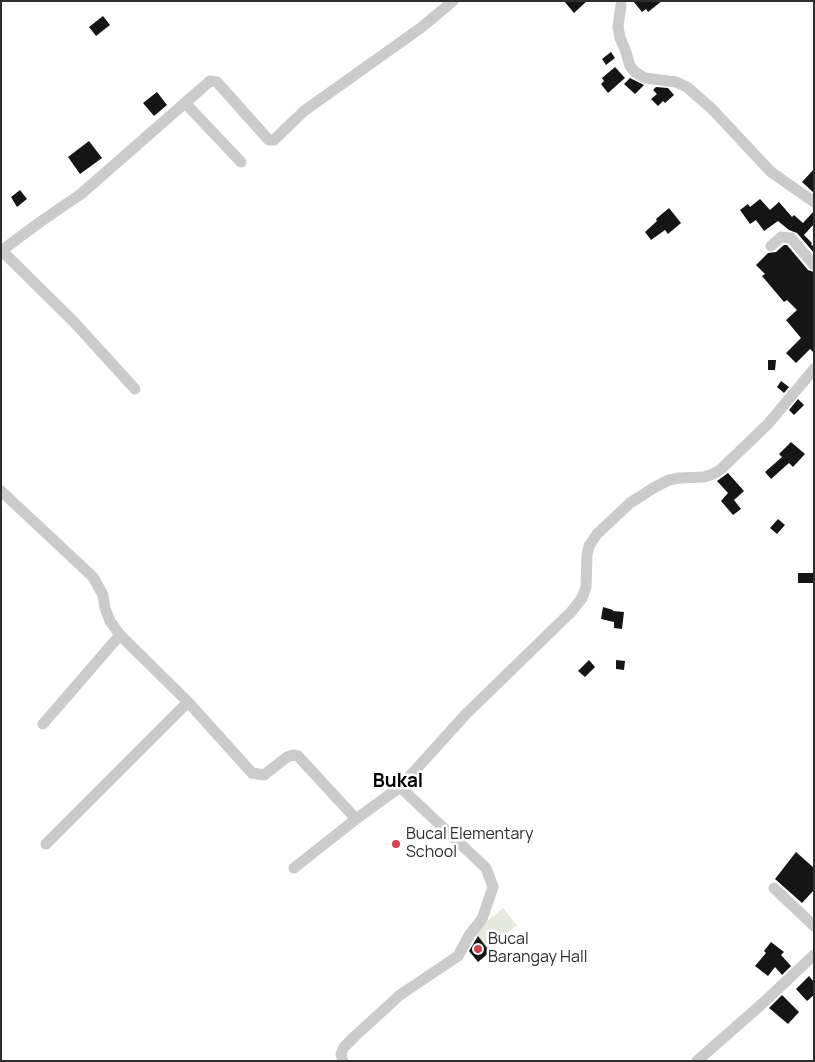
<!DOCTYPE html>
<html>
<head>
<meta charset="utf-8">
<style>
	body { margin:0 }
	#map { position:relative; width:815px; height:1062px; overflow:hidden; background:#fff; font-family:Manrope,sans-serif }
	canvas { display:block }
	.frame { position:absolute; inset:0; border:2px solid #2e2e2e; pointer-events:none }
</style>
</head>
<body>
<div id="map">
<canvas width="815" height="1062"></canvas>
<div class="frame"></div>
</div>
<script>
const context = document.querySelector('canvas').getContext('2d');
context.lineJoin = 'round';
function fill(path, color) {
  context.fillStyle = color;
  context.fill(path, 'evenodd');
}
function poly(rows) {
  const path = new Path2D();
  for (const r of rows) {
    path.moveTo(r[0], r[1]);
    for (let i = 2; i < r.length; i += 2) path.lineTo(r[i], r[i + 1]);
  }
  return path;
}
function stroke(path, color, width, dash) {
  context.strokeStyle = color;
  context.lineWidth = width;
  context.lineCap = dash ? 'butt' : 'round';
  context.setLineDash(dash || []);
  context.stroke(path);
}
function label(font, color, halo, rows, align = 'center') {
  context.font = font + ' Manrope,sans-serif';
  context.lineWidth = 5;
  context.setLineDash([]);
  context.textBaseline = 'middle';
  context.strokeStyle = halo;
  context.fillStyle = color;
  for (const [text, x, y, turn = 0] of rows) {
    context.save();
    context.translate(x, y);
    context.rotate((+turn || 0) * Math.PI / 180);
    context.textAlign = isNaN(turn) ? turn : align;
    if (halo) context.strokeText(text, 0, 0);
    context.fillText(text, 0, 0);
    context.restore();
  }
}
fill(poly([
	[503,908,517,925,487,950,473,933]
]), '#e5eadd');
fill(poly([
	[564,1,587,1,574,13],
	[633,1,662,1,648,12,646,9,642,12],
	[103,16,110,25,96,36,89,27],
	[611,52,615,58,606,65,602,59],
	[615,67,625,78,608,93,601,84,604,81,602,78],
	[630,78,644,85,635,94,624,84],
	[656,87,668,88,674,95,665,103,663,101,658,106,651,99,657,94,653,90],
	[157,92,167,105,154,116,143,103],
	[89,141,102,158,80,174,68,157],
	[814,169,814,193,802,182],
	[20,190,27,199,17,207,11,197],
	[760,199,770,210,779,202,792,217,794,215,803,223,814,211,814,224,804,235,812,243,811,244,814,247,814,253,797,233,789,230,778,221,764,231,756,220,750,224,740,210,748,204,750,207],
	[669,208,681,223,668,234,665,230,651,240,645,232,657,221,656,219],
	[784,245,787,245,808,270,814,272,814,353,810,349,796,363,786,353,801,338,786,320,797,310,787,300,784,302,762,276,765,274,756,265,768,253,776,252],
	[768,360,776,360,775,370,768,370],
	[781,381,789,387,784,393,777,387],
	[798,399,804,405,794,415,789,410],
	[791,442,805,454,793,467,789,463,771,479,765,472,782,457,779,454],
	[728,473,744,491,734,500,741,509,733,515,721,501,728,493,717,481],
	[778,519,785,525,777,534,770,528],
	[798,573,814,573,814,583,798,583],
	[603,607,613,610,613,611,624,612,622,629,614,628,614,622,601,619],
	[589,660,595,667,585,677,578,671],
	[616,660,625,661,624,670,616,669],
	[796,852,814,868,814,890,802,903,775,879],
	[478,936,490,952,478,962,469,951],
	[771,942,784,952,781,955,791,966,782,975,775,967,768,976,755,966,766,953,764,951],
	[809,976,814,982,814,995,807,1001,796,989],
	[782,995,799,1012,788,1024,769,1008]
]), '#151515');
stroke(poly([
	[621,5,618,27,620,38,625,49,630,66,635,72,645,78,676,82,687,87,712,109,771,172,814,202],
	[185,103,241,162],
	[771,246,781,237,791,238,814,265],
	[1,251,40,222,81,194,210,81,217,82,266,137,269,140,274,140,304,111,422,27,453,1],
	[2,251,74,322,135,389],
	[1,491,93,577,103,595,105,608,110,621,120,635,188,702,252,773,264,775,287,757,293,755,298,756,356,819],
	[43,724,120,635],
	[46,844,188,702],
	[294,868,356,819,400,787,466,714,571,612,582,598,586,587,587,555,589,546,597,534,630,503,655,487,669,480,679,478,704,477,713,474,720,470,768,424,814,369],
	[774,888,814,926],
	[343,1061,341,1054,344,1047,354,1037,400,995,458,956,470,934,482,919,493,887,486,868,400,787],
	[697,1061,763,1003,814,955]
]), '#cbcbcb', 11);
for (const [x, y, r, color] of [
	[396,844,5,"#d44151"],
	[478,949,5,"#d44151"]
]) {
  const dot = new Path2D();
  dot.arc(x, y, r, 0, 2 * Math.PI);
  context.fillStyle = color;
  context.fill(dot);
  stroke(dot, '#fff', 2);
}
label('16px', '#2e2e2e', '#fff', [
	["Bucal Elementary",406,835],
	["School",406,853],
	["Bucal",488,940],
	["Barangay Hall",488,958]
], 'left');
label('bold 19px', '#000', '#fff', [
	["Bukal",398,782]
]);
</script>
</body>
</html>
